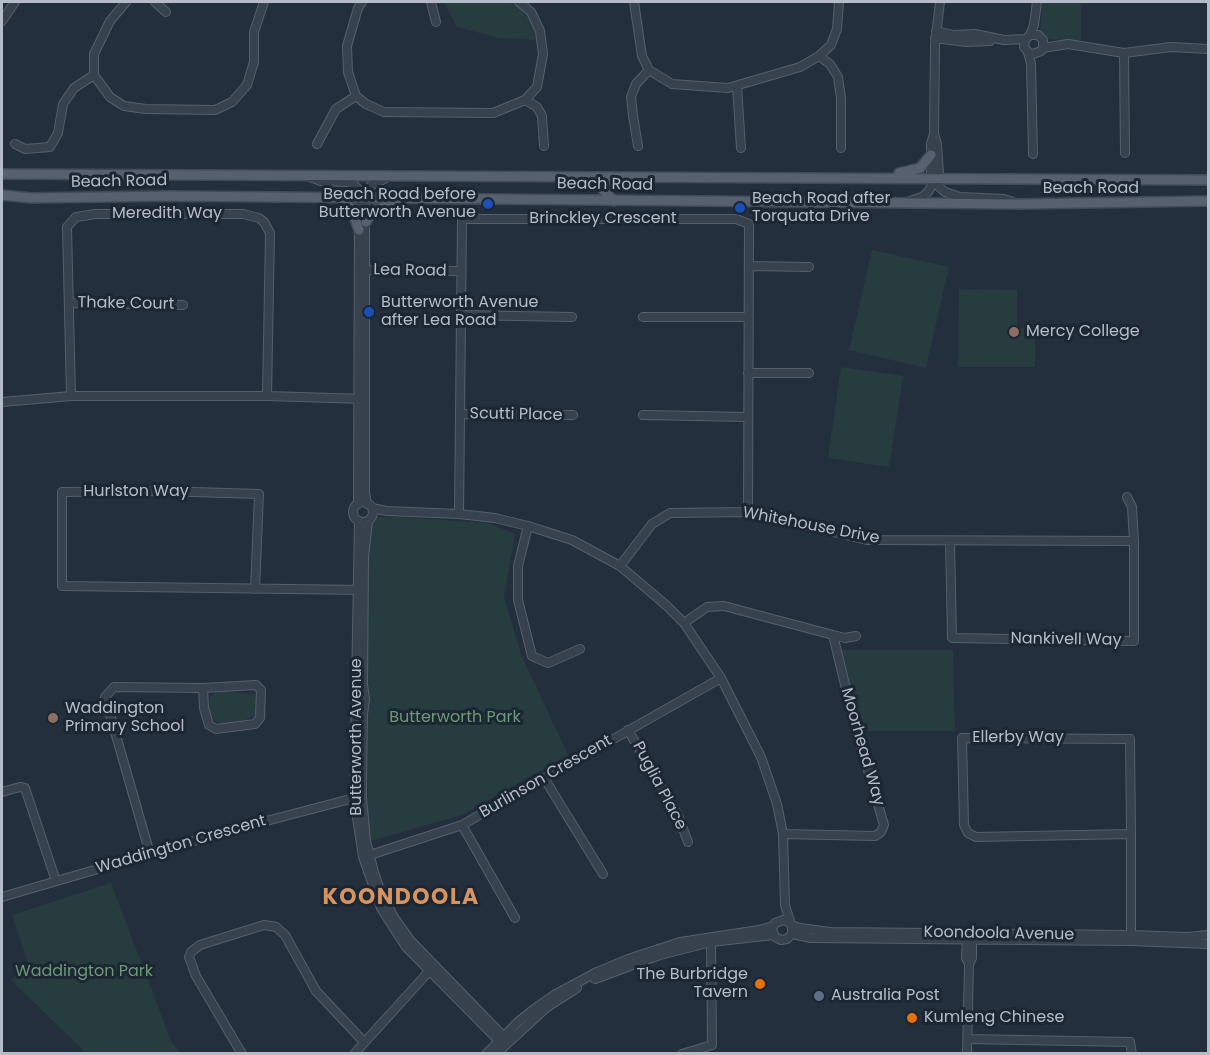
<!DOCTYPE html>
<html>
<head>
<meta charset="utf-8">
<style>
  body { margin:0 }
  #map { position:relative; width:1210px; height:1055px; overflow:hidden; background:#242f3e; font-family:Poppins,sans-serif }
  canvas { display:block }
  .frame { position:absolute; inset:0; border:3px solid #b4bcc9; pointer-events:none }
</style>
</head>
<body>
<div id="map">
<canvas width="1210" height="1055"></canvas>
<div class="frame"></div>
</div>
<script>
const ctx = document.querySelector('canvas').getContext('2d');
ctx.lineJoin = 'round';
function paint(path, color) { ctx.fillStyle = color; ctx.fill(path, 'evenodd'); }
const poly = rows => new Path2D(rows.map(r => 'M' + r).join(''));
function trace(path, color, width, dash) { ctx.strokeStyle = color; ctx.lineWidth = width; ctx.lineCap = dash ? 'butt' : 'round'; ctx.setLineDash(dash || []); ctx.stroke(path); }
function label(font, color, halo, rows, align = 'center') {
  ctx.font = font + ' Poppins,sans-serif'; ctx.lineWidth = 6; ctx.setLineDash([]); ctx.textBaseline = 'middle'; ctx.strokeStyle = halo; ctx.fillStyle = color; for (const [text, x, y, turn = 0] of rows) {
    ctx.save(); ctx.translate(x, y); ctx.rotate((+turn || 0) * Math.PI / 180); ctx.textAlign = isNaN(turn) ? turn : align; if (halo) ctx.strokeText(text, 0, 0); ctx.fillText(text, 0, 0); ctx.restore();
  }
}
paint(poly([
  [445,2,507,2,518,6,528,17,532,24,536,40,499,38,457,27,445,4],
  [1042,2,1081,2,1081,42,1050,39,1040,33],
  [872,250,949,267,926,368,849,350],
  [959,289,1017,290,1017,328,1035,329,1035,367,958,367],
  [841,367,903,376,889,467,828,458],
  [368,517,402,517,488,523,515,534,504,597,521,654,568,755,462,815,368,842],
  [841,650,953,650,955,731,862,731],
  [217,691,257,694,258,703,255,715,245,720,227,724,219,723,211,717,208,706,210,698],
  [111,883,171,1041,180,1053,86,1053,11,980,28,963,12,915]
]), '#263c3f');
const minor = poly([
  [126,2,110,21,94,54,94,75,110,97,124,106,146,109,215,110,232,102,247,85,254,62,254,32,264,2],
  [155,2,166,12],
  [362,2,358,8,347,46,348,72,356,96,366,104,384,112,493,113,525,100,537,87,543,54,540,31,531,12,519,2],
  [431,2,436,22],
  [634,2,642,56,649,70,672,84,728,88,800,67,819,56,831,45,837,29,839,2],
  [2,21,15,2],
  [936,31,953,35,975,34,1004,40,1025,39],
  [1030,35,1034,25,1037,2],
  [935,38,966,42,990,41],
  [1043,48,1043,40,1038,35,1030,35,1025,40,1024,47,1029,53,1033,54,1041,51,1043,48,1068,44,1124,53,1171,47,1208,49],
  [1028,52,1031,64,1033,154],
  [1124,53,1125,153],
  [819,56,830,64,838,77,841,98,841,148],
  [737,86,741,148],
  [525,100,537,107,542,116,544,146],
  [934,134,931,144,931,173,939,187,945,192,960,197,1004,199,1013,202],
  [15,144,25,149,50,147,58,133,63,104,74,88,94,75],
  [317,144,336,109,356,96],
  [638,146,633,116,631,97,636,84,649,70],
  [310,177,321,181,347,182,353,184,359,190,365,206,365,492,367,504],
  [910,201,922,197,928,192,939,173,937,144,934,134,935,44,940,2],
  [749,266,809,267],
  [363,270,461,271],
  [69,303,183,305],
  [460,315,572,317],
  [643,317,748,317],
  [748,373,809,373],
  [71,396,67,227,76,217,96,214,243,214,259,218,264,222,270,233,267,396],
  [2,402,71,396,267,396,365,399],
  [460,414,573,415],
  [643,415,748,417],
  '353 512a10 10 0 1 1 20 0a10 10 0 1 1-20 0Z',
  [358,504,359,206,370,186,386,178],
  [372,508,387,511,459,514,495,518,528,526,572,540,620,566,667,606,684,623,721,678,761,757,777,804,783,834,785,905,792,928,792,934,787,939,781,940,775,937,772,929,775,923,783,920,789,922],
  [459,514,462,219,736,219,749,224,748,512],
  [359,521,354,798,363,857,381,908,406,947,503,1045],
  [368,521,364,557,363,685,365,699,363,714,362,797,366,841,374,872,379,887,393,916,410,940,508,1041],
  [528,526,518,566,518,600,532,656,548,663,580,649],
  [950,541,952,638,1134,641,1134,541,1132,507,1127,497],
  [620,566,652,524,670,513,748,512,867,540,1134,541],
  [255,589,259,494,160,491,62,492,62,586,364,590],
  [684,623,707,607,724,606,833,635,854,722,884,825,881,832,875,836,783,834],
  [833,635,845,638,856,636],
  [628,730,678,815,688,842],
  [544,778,603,874],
  [2,792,20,787,25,788,56,881],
  [462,825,515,918],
  [150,854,105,697,114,687,203,688,256,685,261,690,260,718,255,724,216,729,209,725,204,708,203,688],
  [367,856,462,825,721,678],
  [2,897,228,831,358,797],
  [791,925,800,928,830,932,1131,935,1188,937,1208,935],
  [792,934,811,938,1131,941,1208,944],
  [967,936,966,958,969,964],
  [1131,941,1131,834,1130,739,962,738,964,825,968,833,976,837,1131,834],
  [595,979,660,955,711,942,774,935],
  [968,1039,1130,1042,1132,1054],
  [242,1054,196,976,189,957,191,952,200,945,264,925,276,927,285,935,316,991,364,1042],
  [354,1054,432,968],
  [486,1054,518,1022,534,1009,554,995,597,972,628,959,680,942,759,930,773,926],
  [496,1054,546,1008,577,988],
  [682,1054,712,1045,711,939],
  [967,1054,969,964,972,958,972,935]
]);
const major = poly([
  [899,173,920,168,931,155],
  [2,174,1208,180],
  [611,177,603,186,604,191,614,201],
  [2,195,31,198,171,196,1022,204,1208,201],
  [342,198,352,210,359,230],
  [366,222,372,211,397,203]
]);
trace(minor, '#565f6c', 10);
trace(major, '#414a57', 12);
trace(minor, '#38414e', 8);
trace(major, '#56606e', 9);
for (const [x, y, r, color] of [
  [488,204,6,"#1a4fb4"],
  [740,208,6,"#1a4fb4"],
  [369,312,6,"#1a4fb4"],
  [1014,332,6,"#8d6e63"],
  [53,718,6,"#8d6e63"],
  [760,984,6,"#e8710a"],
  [819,996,6,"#5c6f8a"],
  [912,1018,6,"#e8710a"]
]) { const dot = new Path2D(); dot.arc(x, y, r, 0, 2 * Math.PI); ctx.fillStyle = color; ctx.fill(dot); trace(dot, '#1d2633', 2); }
label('16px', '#b4bcc9', '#1d2633', [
  ["Beach Road",119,182,-1],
  ["Beach Road",605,185,1],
  ["Beach Road",1091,189],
  ["Meredith Way",167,214],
  ["Brinckley Crescent",603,219],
  ["Lea Road",410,271,1],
  ["Thake Court",126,304,1],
  ["Scutti Place",516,415,1],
  ["Hurlston Way",136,492],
  ["Whitehouse Drive",811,526,11],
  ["Nankivell Way",1066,640,1],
  ["Butterworth Avenue",357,737,-90],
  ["Ellerby Way",1018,738],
  ["Moorhead Way",862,747,74],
  ["Burlinson Crescent",546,777,-30],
  ["Puglia Place",659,786,62],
  ["Waddington Crescent",181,845,-16],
  ["Koondoola Avenue",999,934,1]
]);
label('16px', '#b4bcc9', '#1d2633', [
  ["Beach Road before",476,195,"right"],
  ["Butterworth Avenue",476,213,"right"],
  ["Beach Road after",752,199],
  ["Torquata Drive",752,217],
  ["Butterworth Avenue",381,303],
  ["after Lea Road",381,321],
  ["Mercy College",1026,332],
  ["Waddington",65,709],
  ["Primary School",65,727],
  ["The Burbridge",748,975,"right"],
  ["Tavern",748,993,"right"],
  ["Australia Post",831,996],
  ["Kumleng Chinese",924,1018]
], 'left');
label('16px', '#6b9a76', '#1d2633', [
  ["Butterworth Park",455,718],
  ["Waddington Park",84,972]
]);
ctx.letterSpacing = '1.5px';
label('bold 22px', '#d59563', '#1d2633', [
  ["KOONDOOLA",401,898]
]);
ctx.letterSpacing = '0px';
</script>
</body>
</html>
